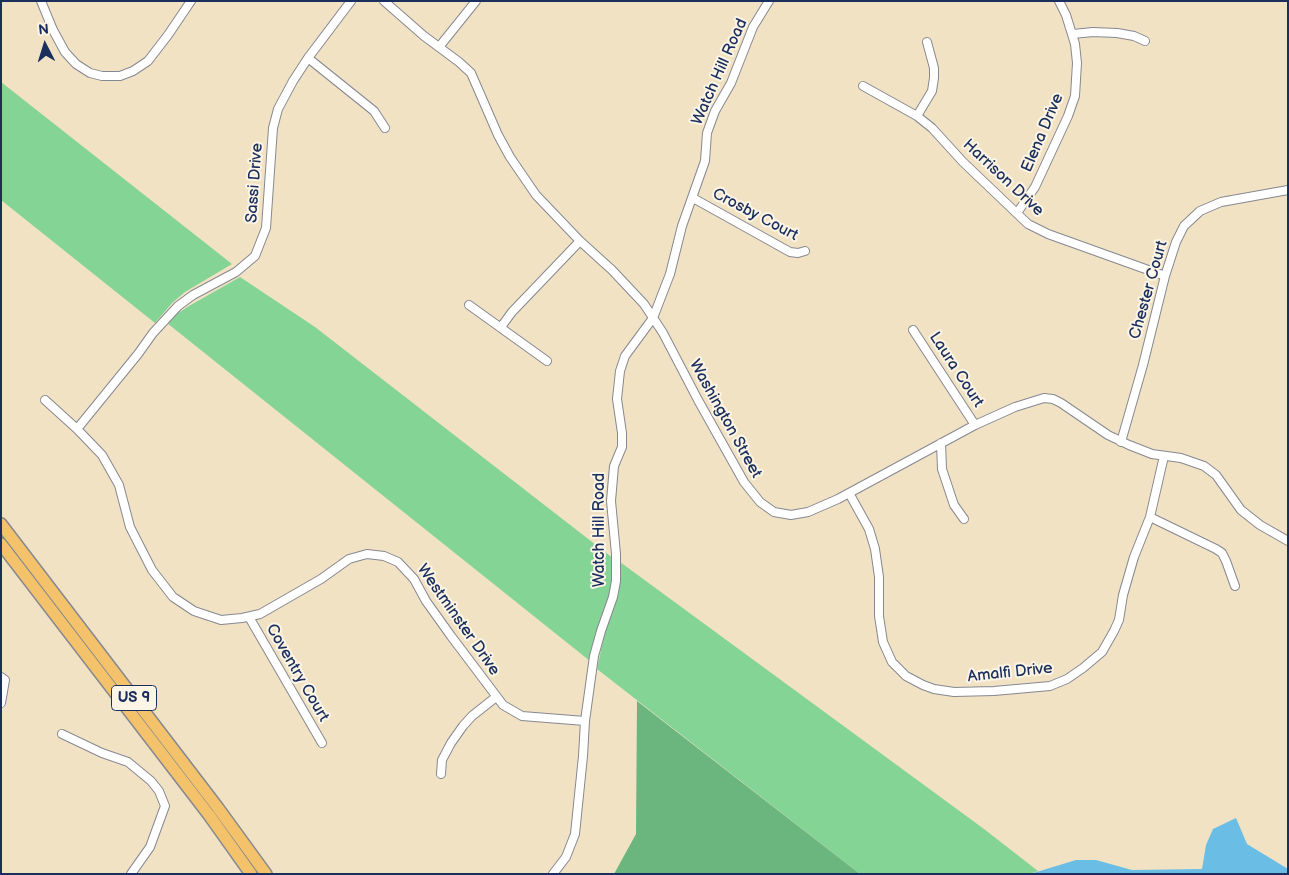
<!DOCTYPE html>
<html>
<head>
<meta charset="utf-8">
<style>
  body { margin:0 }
  #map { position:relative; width:1289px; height:875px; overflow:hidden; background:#f1e2c4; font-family:"Balsamiq Sans",sans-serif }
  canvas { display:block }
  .frame { position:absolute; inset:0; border:2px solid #1b2f5e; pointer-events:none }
  .north { position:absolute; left:20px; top:20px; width:50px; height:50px; -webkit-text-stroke:4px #fcf5e5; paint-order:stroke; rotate:355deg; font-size:14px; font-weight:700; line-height:20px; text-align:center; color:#1b2f5e }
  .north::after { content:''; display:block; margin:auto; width:18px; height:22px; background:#1b2f5e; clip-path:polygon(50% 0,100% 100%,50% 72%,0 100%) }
</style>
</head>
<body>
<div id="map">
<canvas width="1289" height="875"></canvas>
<div class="frame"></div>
<div class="north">N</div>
</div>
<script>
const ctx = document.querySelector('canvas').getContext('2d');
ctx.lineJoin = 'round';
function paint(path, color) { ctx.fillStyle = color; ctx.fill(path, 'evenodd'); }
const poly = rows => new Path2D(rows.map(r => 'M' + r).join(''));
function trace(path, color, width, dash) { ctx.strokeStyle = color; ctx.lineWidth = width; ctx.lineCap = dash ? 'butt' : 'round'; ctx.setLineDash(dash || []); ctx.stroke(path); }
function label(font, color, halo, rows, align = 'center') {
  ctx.font = font + ' "Balsamiq Sans",sans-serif'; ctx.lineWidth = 4; ctx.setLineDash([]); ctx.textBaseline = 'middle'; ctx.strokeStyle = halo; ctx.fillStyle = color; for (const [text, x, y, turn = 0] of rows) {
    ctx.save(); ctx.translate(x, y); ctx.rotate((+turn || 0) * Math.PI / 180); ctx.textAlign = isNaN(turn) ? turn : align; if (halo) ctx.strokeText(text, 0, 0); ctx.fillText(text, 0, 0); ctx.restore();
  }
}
paint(poly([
  [1,82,232,264,185,292,172,303,155,323,1,200],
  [240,277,315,327,614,559,613,580,610,597,595,635,590,661,167,323,172,317,189,306],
  [620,562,984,829,1038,871,1030,874,860,874,597,669,605,631,618,596]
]), '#84d495');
paint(poly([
  [637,701,860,874,614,874,636,834]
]), '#6bb67e');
paint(poly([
  [1236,818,1247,844,1288,869,1288,874,1030,874,1076,860,1096,860,1132,870,1202,869,1206,845,1213,829]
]), '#6abee6');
const minor = poly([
  [41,1,53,30,65,52,76,64,90,73,102,76,120,76,133,71,148,61,168,35,191,1],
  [384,1,424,36,459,62,471,73,498,135,510,157,536,195,580,241,612,270,644,304,663,333,698,400,744,482,760,502,774,512,791,515,808,512,838,499,975,425,1015,407,1044,398,1053,399,1061,403,1108,435,1129,445,1152,454,1181,458,1204,466,1216,475,1241,510,1260,525,1288,541],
  [1073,34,1093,32,1117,33,1134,36,1145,41],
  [439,47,476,1],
  [308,58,374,111,385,128],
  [863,86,917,116,932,128,963,162,1028,224,1048,234,1165,276],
  [917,116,932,91,934,78,934,68,927,42],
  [693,198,790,252,798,253,805,251],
  [1017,213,1035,187,1068,116,1075,96,1077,63,1075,44,1066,15,1059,1],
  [469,305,547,361],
  [501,327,512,312,580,241],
  [913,330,975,425],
  [45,400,77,429,102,455,119,485,130,527,152,570,173,597,194,611,221,620,242,618,260,614,321,579,349,559,367,554,384,556,398,562,414,579,426,601,451,636,503,705,522,716,585,721],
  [77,429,138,354,153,333,178,306,193,295,236,272,255,256,266,228,273,128,278,109,293,81,308,58,351,1],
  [1121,442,1143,365,1165,276,1176,242,1184,226,1200,211,1221,202,1288,190],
  [941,443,942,469,954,505,964,519],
  [849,493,869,529,875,549,879,577,879,616,883,642,892,662,906,676,923,685,934,689,954,692,994,691,1050,686,1067,679,1083,668,1102,652,1114,631,1119,620,1123,595,1134,557,1150,517,1164,456],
  [1150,517,1216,549,1222,553,1226,561,1235,586],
  [249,617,322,743],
  [1,677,5,680,1,703],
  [62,734,102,753,128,762,151,781,159,791,165,806,150,847,131,874],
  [441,774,442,760,451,743,463,726,472,716,496,697],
  [553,874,566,857,575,834,583,756,585,721,594,656,601,631,613,597,616,581,616,554,611,501,614,466,622,447,622,433,617,399,620,371,625,356,653,318,670,274,682,226,705,161,707,133,715,111,731,83,753,27,769,1]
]);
const highway = poly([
  [1,524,218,808,266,874],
  [1,544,209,815,251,874]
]);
trace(minor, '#868891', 10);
trace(highway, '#868891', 14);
trace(minor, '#fff', 8);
trace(highway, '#f3c26a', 11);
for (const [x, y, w] of [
  [134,698,45]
]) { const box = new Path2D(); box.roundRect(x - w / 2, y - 12.5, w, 25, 4); ctx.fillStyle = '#fcf5e5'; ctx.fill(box); trace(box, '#1b2f5e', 1); }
label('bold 15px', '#1b2f5e', null, [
  ["US 9",134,698]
]);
label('16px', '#1b2f5e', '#fcf5e5', [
  ["Watch Hill Road",720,72,-66],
  ["Elena Drive",1043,133,-67],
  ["Harrison Drive",1003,178,43],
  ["Sassi Drive",255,183,-86],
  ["Crosby Court",755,215,28],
  ["Chester Court",1149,290,-74],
  ["Laura Court",956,370,57],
  ["Washington Street",725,419,61],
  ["Watch Hill Road",600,530,-90],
  ["Westminster Drive",458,620,55],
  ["Coventry Court",297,673,60],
  ["Amalfi Drive",1010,673,-6]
]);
</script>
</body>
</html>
